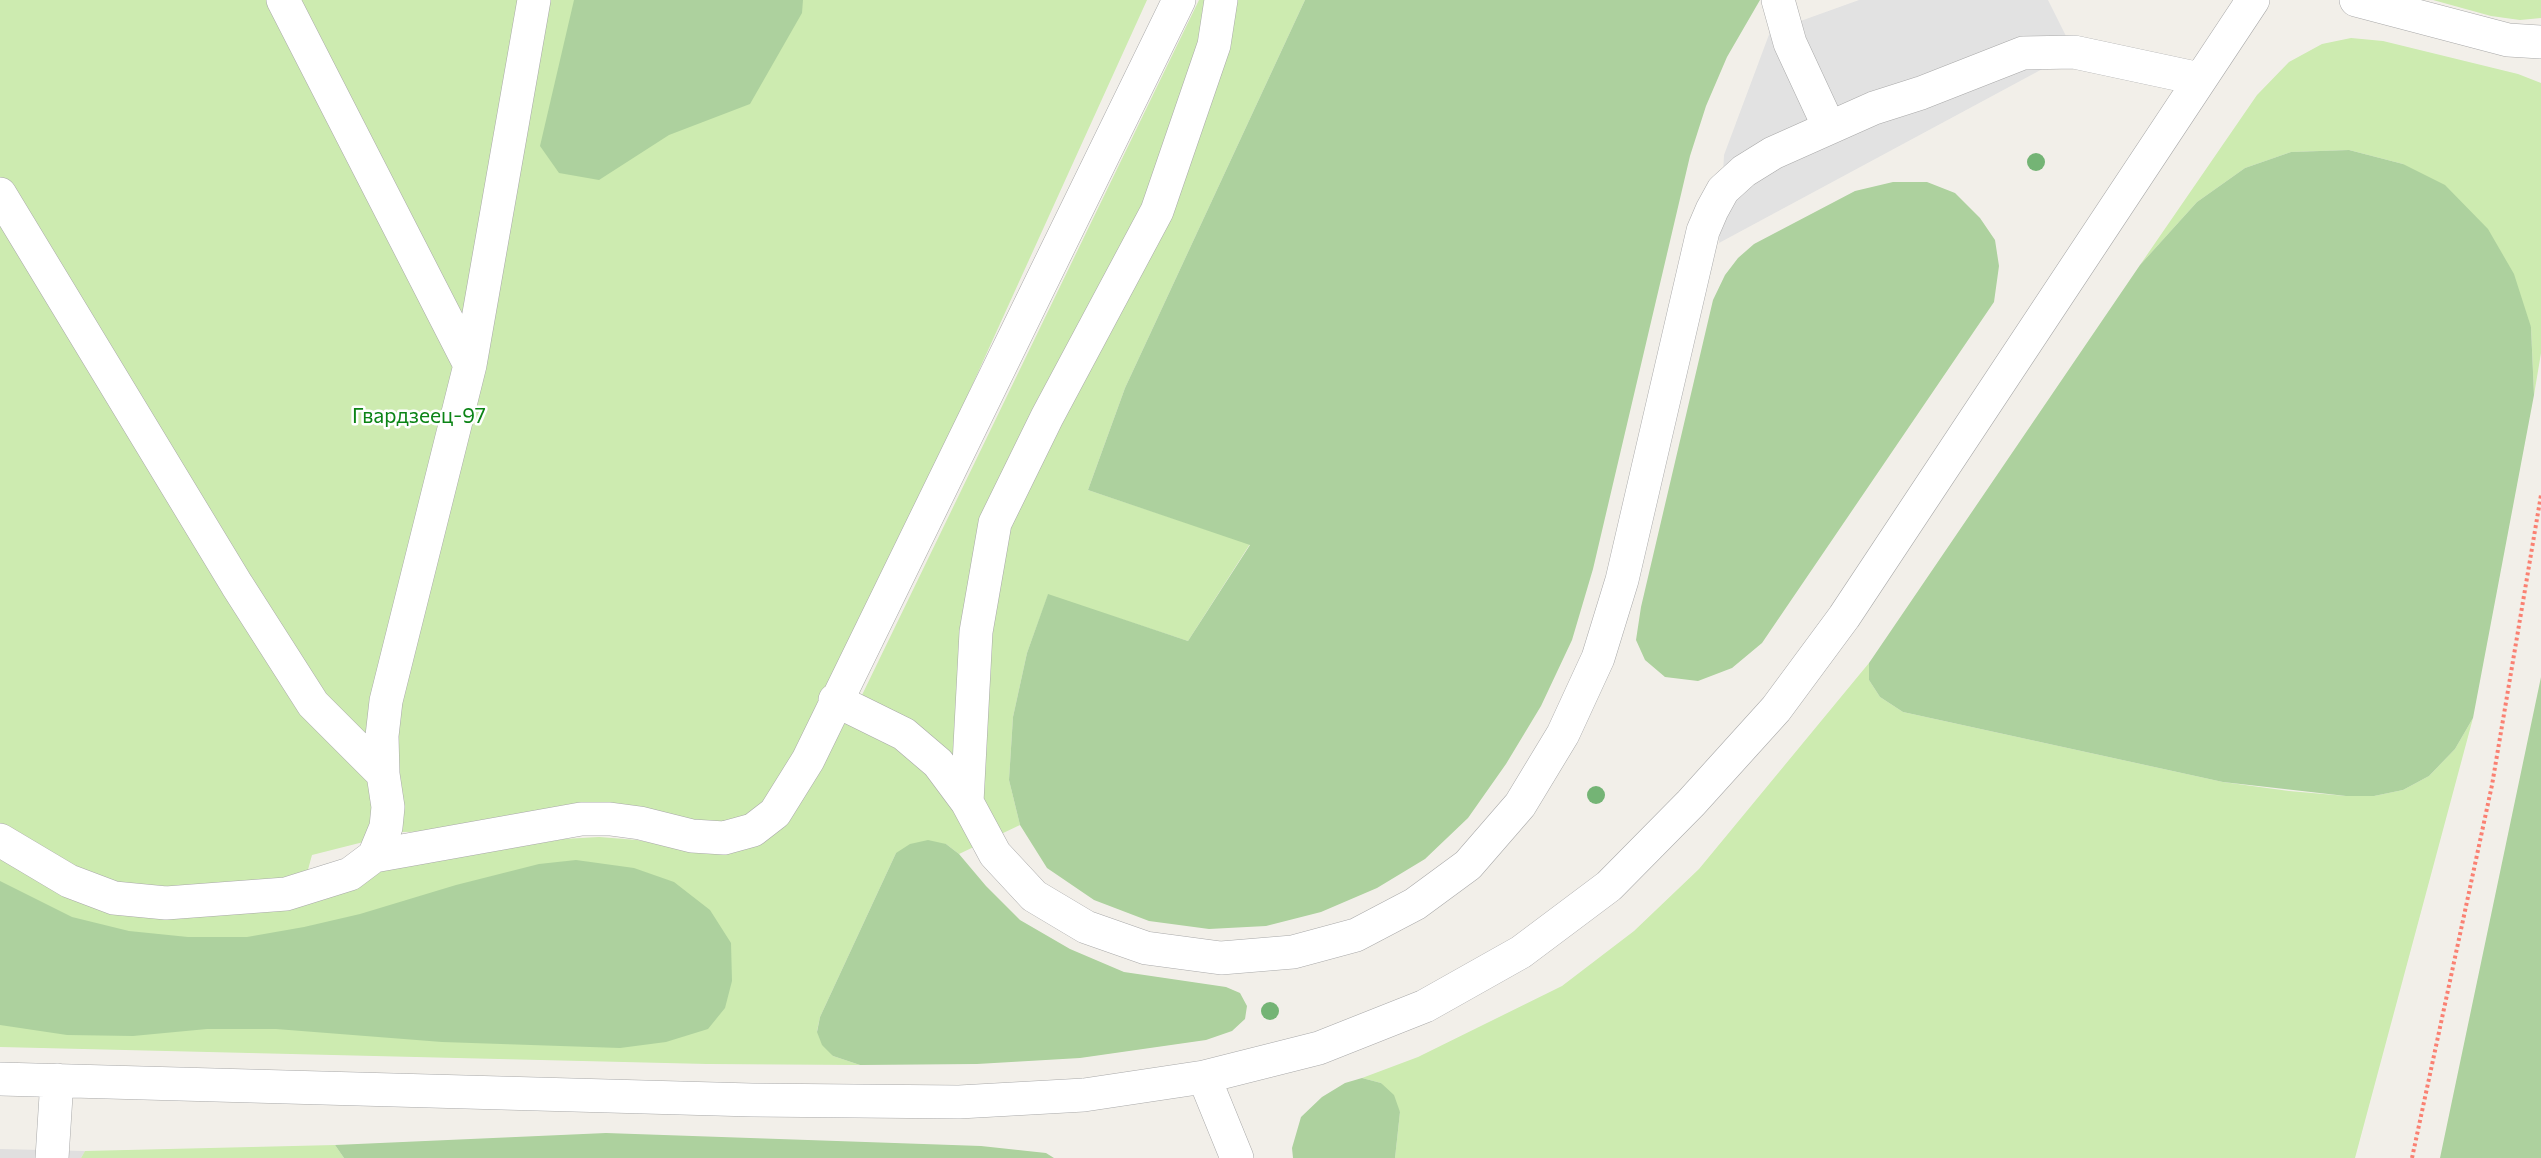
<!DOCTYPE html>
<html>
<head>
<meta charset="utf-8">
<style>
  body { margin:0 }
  canvas { display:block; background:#f2efe9 }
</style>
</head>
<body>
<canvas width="2541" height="1158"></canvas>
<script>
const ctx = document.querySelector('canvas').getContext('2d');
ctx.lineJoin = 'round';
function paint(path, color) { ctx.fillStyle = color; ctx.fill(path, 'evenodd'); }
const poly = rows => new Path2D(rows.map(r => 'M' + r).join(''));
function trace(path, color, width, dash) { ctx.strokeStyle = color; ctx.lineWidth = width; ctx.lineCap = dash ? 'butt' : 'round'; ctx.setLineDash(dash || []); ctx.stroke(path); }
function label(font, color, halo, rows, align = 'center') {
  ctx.font = font + ' Commissioner,sans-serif'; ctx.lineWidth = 5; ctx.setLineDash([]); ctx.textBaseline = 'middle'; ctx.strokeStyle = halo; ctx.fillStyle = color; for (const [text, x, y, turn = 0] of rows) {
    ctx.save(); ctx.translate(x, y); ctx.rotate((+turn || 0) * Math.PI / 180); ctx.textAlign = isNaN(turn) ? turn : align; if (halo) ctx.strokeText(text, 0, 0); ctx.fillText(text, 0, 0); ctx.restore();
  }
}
paint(poly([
  [0,1149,85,1151,81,1158,0,1158]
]), '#e0dfdf');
paint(poly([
  [0,0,1147,0,940,456,794,765,756,815,730,825,403,832,312,855,306,877,181,890,93,879,0,827],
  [1199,0,1305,0,1125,388,1088,490,1250,544,1188,641,1048,595,1027,653,1013,717,1009,780,1020,825,959,854,946,844,896,853,820,1017,817,1031,833,1056,860,1065,707,1064,0,1047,0,855,89,902,382,870,564,839,599,837,637,840,674,847,786,819,862,695],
  [2433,0,2541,0,2541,18,2520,20,2491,16],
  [2351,38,2383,41,2518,74,2541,83,2541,353,2534,395,2531,327,2403,164,2349,150,2291,152,2245,168,2197,202,2140,265,2257,95,2289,62,2322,44],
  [1869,663,1869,680,1880,697,1903,712,2223,782,2289,791,2346,796,2374,796,2403,790,2429,776,2455,749,2473,718,2355,1158,1395,1158,1400,1112,1381,1083,1362,1078,1418,1057,1562,986,1634,931,1699,869],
  [335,1145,344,1158,81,1158,85,1151]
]), '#cdebb0');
paint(poly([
  [574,0,803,0,802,13,750,104,669,135,599,180,559,173,540,146],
  [1305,0,1760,0,1727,57,1706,106,1690,156,1593,569,1572,640,1541,706,1506,764,1468,818,1425,859,1377,888,1321,912,1266,926,1209,929,1149,921,1094,900,1047,868,1020,825,1009,780,1013,717,1027,653,1048,594,1188,641,1250,545,1088,490,1125,388],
  [2349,150,2403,164,2445,185,2488,229,2514,274,2531,327,2534,395,2473,718,2455,749,2429,776,2403,790,2374,796,2346,796,2223,782,1903,712,1880,697,1869,680,1869,663,2140,265,2197,202,2245,168,2291,152],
  [1893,182,1927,182,1955,193,1980,218,1995,240,1999,266,1994,302,1762,643,1732,668,1698,681,1665,677,1645,660,1636,640,1641,607,1713,300,1725,275,1738,258,1754,244,1855,191],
  [2541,677,2541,1158,2440,1158],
  [928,840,946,844,959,854,986,886,1020,920,1070,949,1124,972,1226,987,1240,993,1247,1006,1245,1019,1232,1031,1206,1040,1080,1058,977,1064,860,1065,833,1056,822,1045,817,1032,820,1017,896,853,910,844],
  [576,860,634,868,674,882,710,910,731,943,732,981,725,1008,708,1029,666,1042,620,1048,442,1042,276,1029,207,1029,133,1036,67,1035,0,1025,0,881,72,917,129,931,188,937,247,937,304,927,360,914,456,885,539,864],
  [1362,1078,1381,1083,1394,1095,1400,1112,1395,1158,1293,1158,1292,1148,1301,1117,1322,1097,1345,1083],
  [606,1133,981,1146,1046,1153,1054,1158,344,1158,335,1145]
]), '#add19e');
paint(poly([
  [1859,0,2048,0,2074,52,1719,243,1724,155,1770,32]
]), '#e2e2e2');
const minor = poly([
  [283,0,470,365],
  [1778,0,1790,43,1829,127],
  [2356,0,2508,40,2541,42],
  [0,194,237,585,313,704,383,774],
  [835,700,904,734,938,763,967,802,995,854,1034,896,1086,927,1146,948,1221,958,1293,952,1356,935,1415,904,1468,865,1520,805,1563,734,1598,658,1622,580,1703,231,1712,210,1723,190,1744,171,1773,153,1874,108,1921,93,2023,53,2074,52,2200,79],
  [967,802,976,632,995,523,1047,417,1157,211,1214,45,1221,0],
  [0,840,69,881,114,898,166,903,286,894,350,874,374,856,386,827,388,807,383,774,382,736,386,701,470,365,534,0],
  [374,856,581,819,610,819,640,823,692,836,724,838,753,830,775,813,808,760,1179,0],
  [1204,1077,1237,1158],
  [0,1079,752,1100,959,1102,1084,1095,1204,1077,1319,1048,1425,1006,1521,952,1609,886,1691,803,1776,709,1844,617,2253,0],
  [52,1158,57,1080]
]);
trace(minor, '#a9a9a9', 34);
trace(poly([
  [2412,1158,2492,785,2541,495]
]), '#fa8072', 4, [3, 3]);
trace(minor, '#fff', 33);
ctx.fillStyle = '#74b475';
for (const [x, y] of [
  [2036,162],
  [1596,795],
  [1270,1011]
]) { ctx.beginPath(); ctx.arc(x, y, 9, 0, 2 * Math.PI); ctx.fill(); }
label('21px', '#0c8416', '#fff', [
  ["Гвардзеец-97",419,416]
]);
</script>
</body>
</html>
